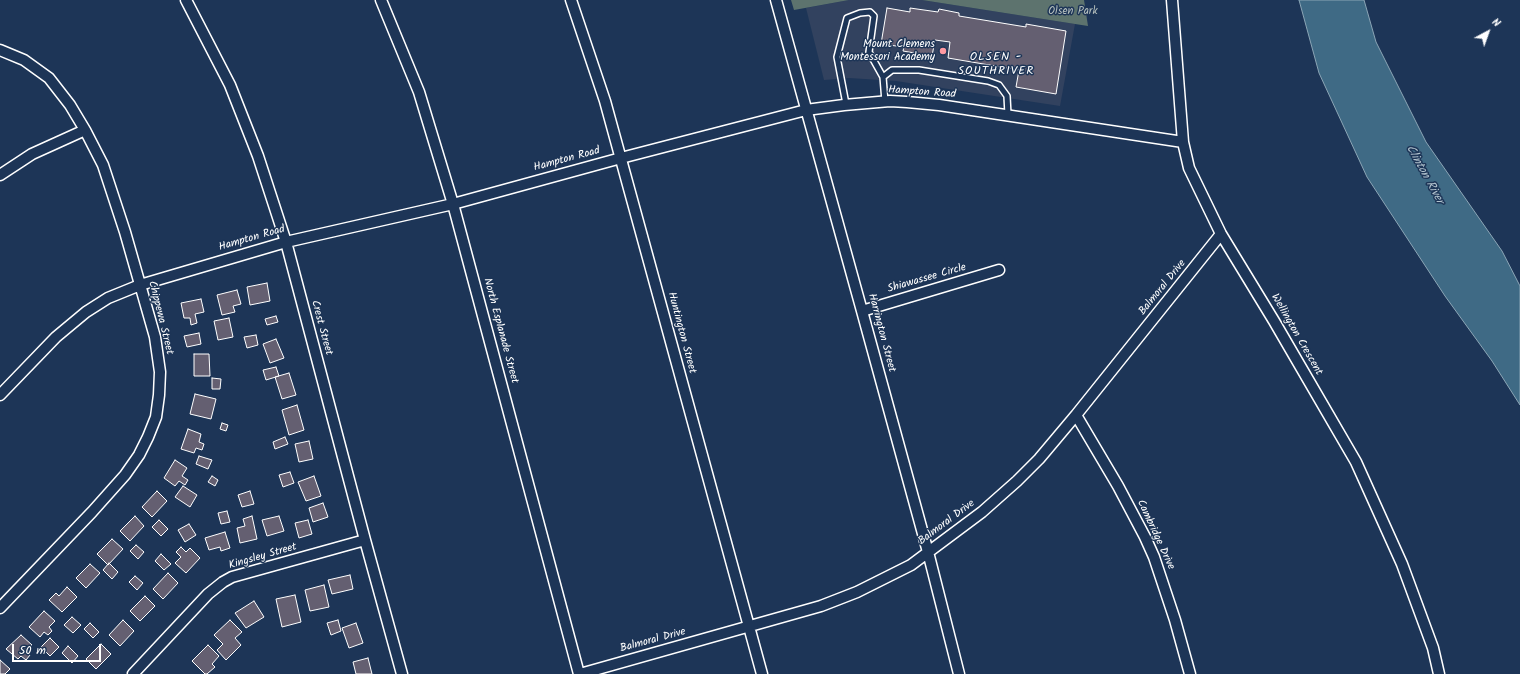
<!DOCTYPE html>
<html>
<head>
<meta charset="utf-8">
<style>
  body { margin:0 }
  #map { position:relative; width:1520px; height:674px; overflow:hidden; background:#1d3557; font-family:Kalam,sans-serif }
  canvas { display:block }
  .north { position:absolute; left:1468px; top:12px; width:40px; height:40px; -webkit-text-stroke:3px #1d3557; paint-order:stroke; rotate:41deg; font-size:11px; font-weight:700; line-height:16px; text-align:center; color:#fff }
  .north::after { content:''; display:block; margin:auto; width:14px; height:18px; background:#fff; clip-path:polygon(50% 0,100% 100%,50% 72%,0 100%) }
  .scale { position:absolute; left:12px; top:644px; width:89px; height:18px; box-sizing:border-box; border:2px solid #fff; border-top:0; padding-left:5px; font-size:12px; line-height:14px; white-space:nowrap; color:#fff; -webkit-text-stroke:3px #1d3557; paint-order:stroke }
</style>
</head>
<body>
<div id="map">
<canvas width="1520" height="674"></canvas>
<div class="north">N</div>
<div class="scale">50 m</div>
</div>
<script>
const ctx = document.querySelector('canvas').getContext('2d');
ctx.lineJoin = 'round';
function paint(path, color) { ctx.fillStyle = color; ctx.fill(path, 'evenodd'); }
const poly = rows => new Path2D(rows.map(r => 'M' + r).join(''));
function trace(path, color, width, dash) { ctx.strokeStyle = color; ctx.lineWidth = width; ctx.lineCap = dash ? 'butt' : 'round'; ctx.setLineDash(dash || []); ctx.stroke(path); }
function label(font, color, halo, rows, align = 'center') {
  ctx.font = font + ' Kalam,sans-serif'; ctx.lineWidth = 3; ctx.setLineDash([]); ctx.textBaseline = 'middle'; ctx.strokeStyle = halo; ctx.fillStyle = color; for (const [text, x, y, turn = 0] of rows) {
    ctx.save(); ctx.translate(x, y); ctx.rotate((+turn || 0) * Math.PI / 180); ctx.textAlign = isNaN(turn) ? turn : align; if (halo) ctx.strokeText(text, 0, 0); ctx.fillText(text, 0, 0); ctx.restore();
  }
}
paint(poly([
  [849,0,922,0,1075,24,1060,106,896,81,849,78,824,80,806,8]
]), '#32425f');
paint(poly([
  [791,0,849,0,794,10],
  [922,0,1084,0,1088,26,1075,24]
]), '#5d736e');
const water = poly([
  [1299,0,1364,0,1376,42,1426,142,1502,251,1520,286,1520,405,1492,361,1445,296,1367,177,1319,73,1299,0]
]);
paint(water, '#3f6a85');
trace(water, '#8ca6b6', 1);
const building = poly([
  [887,8,910,12,910,8,938,12,939,9,959,13,959,16,1026,27,1026,24,1066,31,1056,94,1016,87,1019,70,948,58,950,42,935,40,932,56,903,51,904,47,881,44,887,8],
  [267,283,270,301,250,305,247,287,267,283],
  [237,290,241,304,233,306,235,312,222,315,217,295,237,290],
  [201,299,204,312,195,314,197,323,191,325,190,318,184,318,181,303,201,299],
  [276,316,278,322,267,325,265,319,276,316],
  [229,318,233,337,218,340,214,321,229,318],
  [199,333,201,344,187,347,184,336,199,333],
  [256,335,258,345,247,348,244,337,256,335],
  [276,339,284,358,270,363,263,344,276,339],
  [194,354,209,354,210,376,194,376,194,354],
  [276,367,279,376,266,380,263,370,276,367],
  [289,373,296,395,282,399,275,377,289,373],
  [212,378,221,379,220,389,212,389,212,378],
  [195,394,216,399,211,419,190,414,195,394],
  [297,405,304,430,289,435,282,410,297,405],
  [222,423,228,425,226,431,220,429,222,423],
  [188,429,201,434,199,442,204,444,202,450,196,448,194,453,181,449,188,429],
  [285,437,288,444,275,449,273,442,285,437],
  [309,441,313,459,299,462,295,444,309,441],
  [199,456,212,460,208,469,196,464,199,456],
  [175,460,187,468,182,476,188,480,185,485,179,481,175,486,164,478,175,460],
  [290,472,294,483,283,487,279,475,290,472],
  [212,476,218,480,215,486,208,482,212,476],
  [314,476,321,496,306,501,298,482,314,476],
  [183,486,197,495,190,507,175,497,183,486],
  [157,491,167,501,152,517,142,507,157,491],
  [250,491,254,504,242,507,238,495,250,491],
  [323,503,328,517,313,522,309,508,323,503],
  [227,511,230,522,221,524,218,513,227,511],
  [135,516,144,526,130,541,120,531,135,516],
  [252,516,257,539,240,543,237,528,245,526,243,519,252,516],
  [279,516,284,531,267,536,262,520,279,516],
  [159,520,168,529,161,536,152,527,159,520],
  [308,520,312,534,299,538,295,523,308,520],
  [189,524,196,535,185,542,178,530,189,524],
  [225,532,230,548,221,551,220,547,209,550,205,538,225,532],
  [112,539,123,549,108,565,97,554,112,539],
  [136,545,144,552,138,559,130,551,136,545],
  [181,547,186,552,190,548,200,558,186,573,175,563,181,557,176,552,181,547],
  [161,554,171,564,164,570,155,561,161,554],
  [109,563,118,572,112,579,103,570,109,563],
  [90,564,100,573,86,588,76,578,90,564],
  [168,573,178,583,163,599,153,589,168,573],
  [350,575,353,589,332,594,328,580,350,575],
  [135,576,143,583,137,590,129,582,135,576],
  [324,585,329,607,310,611,305,590,324,585],
  [67,587,77,597,62,612,49,600,56,593,59,596,67,587],
  [295,595,301,622,282,627,276,599,295,595],
  [145,596,155,606,140,621,130,611,145,596],
  [254,601,264,617,246,628,235,613,254,601],
  [44,611,55,621,49,627,52,631,48,635,44,632,40,637,29,627,44,611],
  [72,617,81,625,73,633,64,625,72,617],
  [123,620,134,631,120,646,109,635,123,620],
  [230,620,242,632,235,638,241,645,226,660,217,650,223,644,214,635,230,620],
  [338,620,341,631,331,635,327,623,338,620],
  [90,623,99,632,93,638,84,629,90,623],
  [356,623,363,643,349,648,342,628,356,623],
  [21,635,32,645,26,651,30,655,26,660,21,656,18,659,6,649,21,635],
  [50,638,59,647,50,656,41,647,50,638],
  [101,644,111,654,96,669,86,659,101,644],
  [208,645,219,656,212,664,215,667,207,674,205,674,192,661,208,645],
  [68,646,78,656,72,663,62,653,68,646],
  [368,658,372,674,356,674,353,662,368,658],
  [0,660,10,669,5,674,0,674,0,660]
]);
paint(building, '#645f71');
trace(building, '#fff', 1);
const lane = poly([
  [885,102,883,77,892,70,919,70,988,81,999,85,1007,96,1008,115],
  [846,104,837,57,847,18,860,13,870,12,874,16,869,52,883,77]
]);
const street = poly([
  [186,0,230,85,258,156,286,242,365,540,402,674],
  [381,0,419,92,453,204,579,674],
  [571,0,605,101,762,674],
  [776,0,862,311,928,552,959,674],
  [1172,0,1183,142,1189,168,1221,234,1274,321,1356,462,1402,564,1433,648,1439,674],
  [0,50,24,60,49,78,70,105,85,130,103,165,125,232,155,337,160,372,159,395,156,417,148,437,139,455,125,475,92,512,0,608],
  [0,175,32,154,85,130],
  [862,311,999,270],
  [0,395,56,337,86,312,108,298,140,285,286,242,453,204,621,158,806,110,844,105,890,101,907,102,939,105,1183,142],
  [1076,415,1118,486,1145,537,1154,557,1175,620,1190,674],
  [133,674,208,594,223,582,232,577,365,540],
  [580,674,821,606,857,592,911,565,982,512,1017,481,1039,459,1076,415,1221,234]
]);
trace(lane, '#fff', 8);
trace(street, '#fff', 13);
trace(lane, '#1d3557', 5);
trace(street, '#1d3557', 10);
for (const [x, y, r, color] of [
  [943,51,4,"#ff9aa2"]
]) { const dot = new Path2D(); dot.arc(x, y, r, 0, 2 * Math.PI); ctx.fillStyle = color; ctx.fill(dot); trace(dot, '#1d3557', 1.5); }
label('11px', '#b6c0be', '#1d3557', [
  ["Olsen Park",1073,12]
]);
label('11px', '#fff', '#1d3557', [
  ["Mount Clemens",935,45],
  ["Montessori Academy",935,58]
], 'right');
label('11px', '#fff', '#1d3557', [
  ["Hampton Road",922,93,4],
  ["Hampton Road",567,160,-15],
  ["Hampton Road",252,239,-16],
  ["Shiawassee Circle",927,279,-16],
  ["Balmoral Drive",1163,288,-51],
  ["Chippewa Street",160,318,76],
  ["Crest Street",321,328,75],
  ["North Esplanade Street",500,331,75],
  ["Huntington Street",681,333,75],
  ["Harrington Street",881,333,75],
  ["Wellington Crescent",1296,335,60],
  ["Balmoral Drive",947,523,-37],
  ["Cambridge Drive",1155,535,65],
  ["Kingsley Street",263,557,-16],
  ["Balmoral Drive",653,641,-15]
]);
ctx.letterSpacing = '1px';
label('12px', '#fff', '#1d3557', [
  ["OLSEN -",996,58],
  ["SOUTHRIVER",996,72]
]);
ctx.letterSpacing = '0px';
label('italic 12px', '#b2c3ce', '#1d3557', [
  ["Clinton River",1424,175,61]
]);
</script>
</body>
</html>
